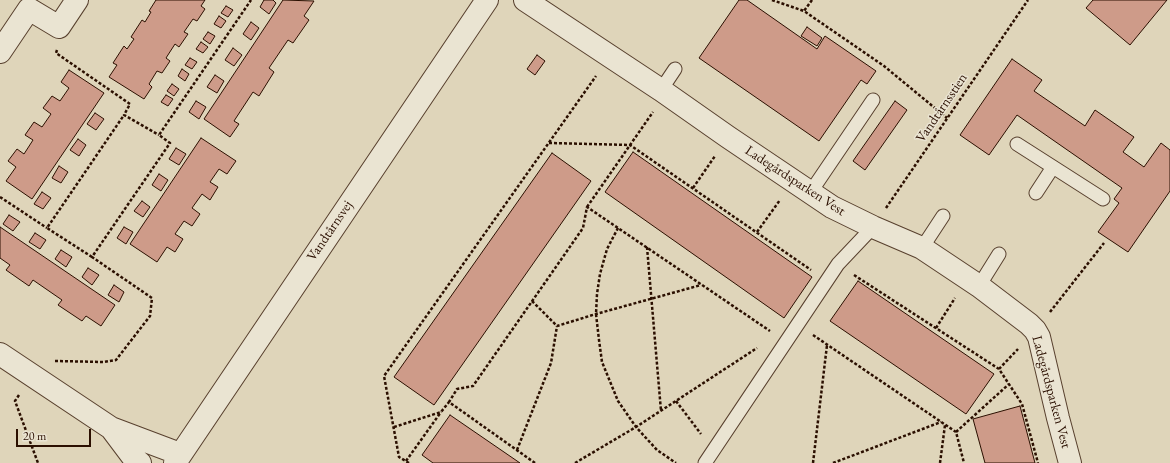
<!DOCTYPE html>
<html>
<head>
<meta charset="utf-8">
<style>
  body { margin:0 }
  #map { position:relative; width:1170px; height:463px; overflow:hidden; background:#dfd5ba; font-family:"EB Garamond",serif }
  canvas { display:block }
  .scale { position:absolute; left:16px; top:429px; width:75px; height:18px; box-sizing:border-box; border:2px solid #2b0f00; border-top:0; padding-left:5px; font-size:12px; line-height:14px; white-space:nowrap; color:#2b0f00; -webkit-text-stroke:3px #eae4d2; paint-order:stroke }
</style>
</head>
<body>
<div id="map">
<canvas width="1170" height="463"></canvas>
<div class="scale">20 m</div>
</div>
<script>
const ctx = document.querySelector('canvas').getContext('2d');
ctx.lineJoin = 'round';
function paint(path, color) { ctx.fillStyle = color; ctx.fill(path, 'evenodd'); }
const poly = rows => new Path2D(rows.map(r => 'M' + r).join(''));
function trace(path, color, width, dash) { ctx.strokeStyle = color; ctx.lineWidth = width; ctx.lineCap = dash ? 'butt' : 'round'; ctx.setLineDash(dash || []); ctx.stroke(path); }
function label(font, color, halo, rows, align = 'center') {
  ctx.font = font + ' "EB Garamond",serif'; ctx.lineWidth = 3; ctx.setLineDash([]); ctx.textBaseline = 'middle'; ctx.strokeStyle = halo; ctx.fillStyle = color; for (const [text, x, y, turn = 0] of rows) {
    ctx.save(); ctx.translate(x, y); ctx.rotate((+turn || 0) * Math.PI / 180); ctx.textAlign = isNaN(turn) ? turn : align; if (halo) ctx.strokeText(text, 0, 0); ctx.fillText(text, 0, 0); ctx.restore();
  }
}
const building = poly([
  [156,0,205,0,201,6,205,9,197,21,193,19,184,32,188,34,179,47,175,44,166,58,170,61,162,73,157,71,149,84,152,87,144,99,109,77,117,65,113,63,124,46,127,49,134,39,131,37,142,20,145,22,151,12,149,11,156,0],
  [264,0,273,0,276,3,269,14,260,7,264,0],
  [283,0,314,1,304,16,309,20,293,43,288,40,269,68,274,72,259,96,253,92,234,121,239,124,230,137,204,119,283,0],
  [739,0,747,0,817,49,825,36,876,71,867,84,861,80,819,141,699,58,739,0],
  [1093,0,1167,0,1130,45,1086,8,1093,0],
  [226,6,233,10,228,17,221,13,226,6],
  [219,16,226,21,221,28,214,24,219,16],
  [251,22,259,28,251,40,243,34,251,22],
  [807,27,822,38,817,46,801,36,807,27],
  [208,32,215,36,210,44,203,39,208,32],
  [201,42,208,47,203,53,196,49,201,42],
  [233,48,242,55,234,66,225,60,233,48],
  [537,55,545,61,535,75,527,69,537,55],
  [190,58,197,62,192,69,185,65,190,58],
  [1012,59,1042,80,1034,91,1085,126,1095,110,1134,137,1123,152,1144,167,1161,143,1170,150,1170,191,1128,252,1098,232,1119,203,1114,199,1122,188,1017,115,989,155,960,135,1012,59],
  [182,69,189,74,185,81,178,76,182,69],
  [69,70,104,93,32,199,6,181,16,167,8,161,17,149,24,154,33,140,25,135,34,122,42,127,51,114,43,108,52,96,60,101,69,88,61,82,69,70],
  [215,75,224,81,217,93,207,87,215,75],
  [172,84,179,89,174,96,167,91,172,84],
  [166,95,173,99,168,106,161,102,166,95],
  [196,101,206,107,199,119,189,112,196,101],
  [895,101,907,110,865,170,853,161,895,101],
  [95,113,104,119,96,130,87,124,95,113],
  [201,138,236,161,227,174,219,169,210,182,218,187,210,200,202,194,192,208,200,214,192,226,184,221,175,234,183,239,175,252,167,247,157,262,130,244,201,138],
  [78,139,86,145,79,156,70,150,78,139],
  [176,148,186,154,179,165,169,159,176,148],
  [633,152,812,277,784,318,605,192,633,152],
  [552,153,591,181,434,405,394,377,552,153],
  [59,166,68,172,61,183,52,178,59,166],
  [159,174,168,180,161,191,152,185,159,174],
  [42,192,51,198,43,209,34,204,42,192],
  [142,201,150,207,143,217,134,211,142,201],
  [9,215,20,222,13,231,3,224,9,215],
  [0,227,115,305,101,326,86,316,82,321,58,305,62,300,33,280,29,286,6,270,10,265,0,258,0,227],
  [124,227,133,232,126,244,117,238,124,227],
  [35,233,46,240,40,249,29,242,35,233],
  [61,250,72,257,66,267,55,259,61,250],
  [88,268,99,275,92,285,82,277,88,268],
  [858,281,994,374,966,414,830,321,858,281],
  [114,285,124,292,119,302,108,295,114,285],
  [1020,406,1035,463,985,463,973,419,1020,406],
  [450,415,520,463,433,463,422,455,450,415]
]);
paint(building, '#ce9b89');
trace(building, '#2b0f00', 1);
const lane = poly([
  [661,90,675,69],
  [1017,144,1053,167,1036,193],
  [1053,167,1103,199],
  [810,193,873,100],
  [922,248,943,216],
  [979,286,999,254],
  [705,463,838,264,873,227]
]);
const street = poly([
  [525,0,661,90,728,137,832,207,873,227,922,248,979,286,1029,324,1035,330,1039,337,1058,418,1070,463],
  [0,52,29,9,59,27,77,0],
  [0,354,111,428,180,454],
  [111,428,132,456,140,463],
  [175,463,487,0]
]);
trace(lane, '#58402e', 15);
trace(street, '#58402e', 24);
trace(poly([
  [772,0,804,11],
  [812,0,804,11,884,66,947,118],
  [57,50,56,53,130,104,124,115,159,135],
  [549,143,630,145,811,270],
  [693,188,715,156],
  [0,197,47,228],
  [587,207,653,112],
  [886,208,1028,0],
  [618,228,607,249,600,274,597,294,596,314,599,340,602,362,618,401,636,427,657,450,676,463],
  [757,232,780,200],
  [647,247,661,411],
  [92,257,47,228,124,115],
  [854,275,999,369,1022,404,1038,463],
  [532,301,557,326,596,314,701,285],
  [1050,312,1104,243],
  [936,328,955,298],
  [813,335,956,432,964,463],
  [55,361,104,362,116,360,150,316,152,298,92,257,170,143,159,135,251,0],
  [999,369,1018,349],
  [19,395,15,401,38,463],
  [676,401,701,434],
  [394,427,441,412,449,402],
  [956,432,1009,384],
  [517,450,551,363,557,326],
  [406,461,441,412],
  [409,463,399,457,384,376,596,76],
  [535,463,449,402,457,389,473,386,583,228,587,207,770,331],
  [575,463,636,427,757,348],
  [813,463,827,345],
  [833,463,941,422],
  [940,463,945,425]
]), '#2b0f00', 2.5, [3, 2]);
trace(lane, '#eae4d2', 13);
trace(street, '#eae4d2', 22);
label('14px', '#2b0f00', '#eae4d2', [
  ["Vandtårnsstien",942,108,-56],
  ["Ladegårdsparken Vest",795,181,33],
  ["Vandtårnsvej",330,231,-56],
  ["Ladegårdsparken Vest",1051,392,75]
]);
</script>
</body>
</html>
